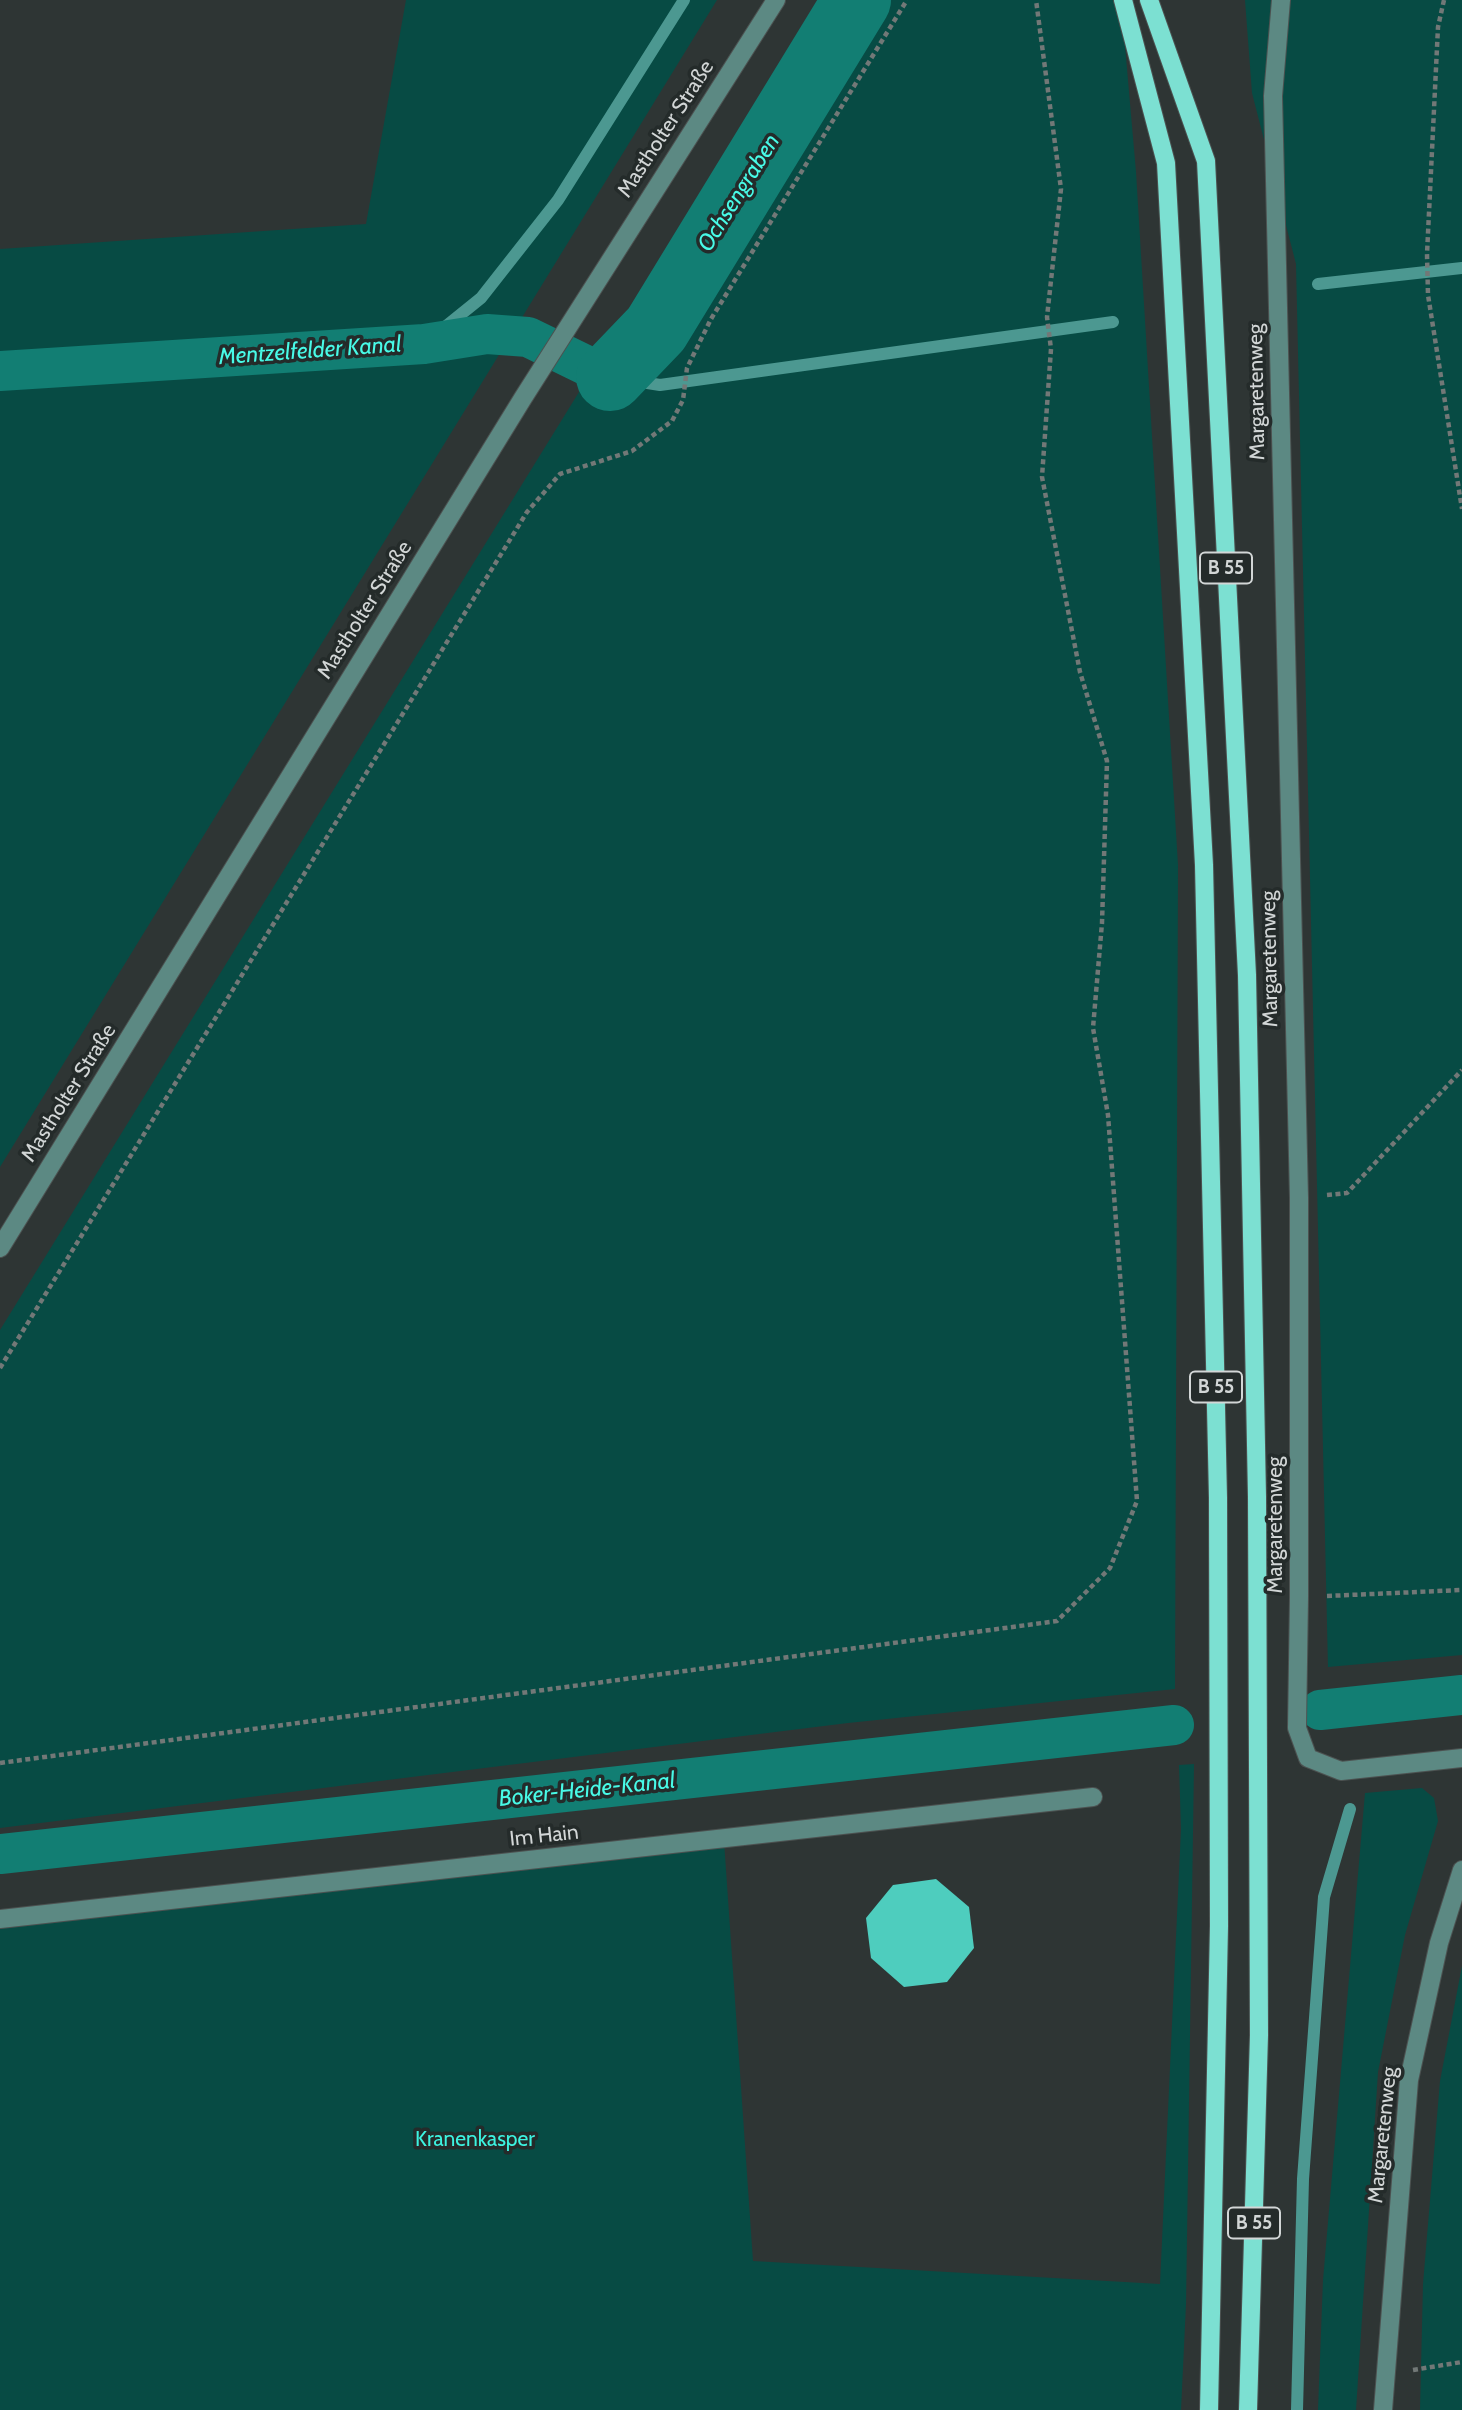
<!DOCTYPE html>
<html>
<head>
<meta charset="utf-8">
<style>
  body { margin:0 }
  canvas { display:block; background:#2e3534 }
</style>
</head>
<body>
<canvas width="1462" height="2410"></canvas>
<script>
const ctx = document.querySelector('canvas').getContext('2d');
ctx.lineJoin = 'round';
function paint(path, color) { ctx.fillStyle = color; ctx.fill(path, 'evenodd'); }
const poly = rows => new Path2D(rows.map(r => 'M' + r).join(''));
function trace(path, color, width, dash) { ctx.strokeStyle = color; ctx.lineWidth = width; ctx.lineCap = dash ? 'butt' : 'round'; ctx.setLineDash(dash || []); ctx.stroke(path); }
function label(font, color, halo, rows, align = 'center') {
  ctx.font = font + ' Cabin,sans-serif'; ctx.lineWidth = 7; ctx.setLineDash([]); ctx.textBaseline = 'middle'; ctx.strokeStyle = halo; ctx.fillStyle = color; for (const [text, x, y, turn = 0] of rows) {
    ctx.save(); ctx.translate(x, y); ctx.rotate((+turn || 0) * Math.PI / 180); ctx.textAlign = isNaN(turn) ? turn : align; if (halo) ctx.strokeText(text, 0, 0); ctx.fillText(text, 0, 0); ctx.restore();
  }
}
paint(poly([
  [406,0,717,0,0,1167,0,249,366,224],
  [821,0,1121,0,1136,172,1178,865,1175,1689,848,1723,0,1828,0,1330],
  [1245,0,1462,0,1462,1655,1328,1667,1296,264,1252,93],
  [1194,1764,1186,2304,1181,2410,0,2410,0,1924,724,1841,753,2261,1160,2284,1181,1829,1179,1765],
  [1422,1788,1434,1798,1438,1821,1405,1935,1378,2072,1356,2410,1318,2410,1323,2280,1365,1793],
  [1462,1966,1462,2410,1420,2410,1423,2284,1440,2081]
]), '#074b44');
trace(poly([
  [1318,284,1462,268],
  [424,344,481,298,558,200,684,0],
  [610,377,660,385,1113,322],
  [1297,2410,1303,2179,1324,1897,1350,1809]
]), '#4c9891', 12);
trace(poly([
  [0,371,424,344,487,334,528,337,610,377],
  [1320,1710,1462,1695],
  [0,1854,1174,1725]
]), '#127e73', 40);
trace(poly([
  [610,377,656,329,857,0]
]), '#127e73', 68);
paint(poly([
  [936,1879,969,1907,974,1948,947,1982,904,1987,871,1958,866,1918,893,1885]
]), '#4ecdbe');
const minor = poly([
  [1281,0,1273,96,1299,1198,1299,1597,1297,1728,1308,1758,1341,1771,1462,1758],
  [0,1248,523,398,776,0],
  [0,1919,1093,1797],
  [1383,2410,1409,2080,1439,1943,1462,1870]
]);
const major = poly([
  [1123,0,1166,163,1204,865,1218,1498,1219,1926,1209,2410],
  [1149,0,1206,161,1247,975,1257,1497,1259,2035,1248,2410]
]);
trace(minor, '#4c5251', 20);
trace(major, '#4c5251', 20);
trace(poly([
  [1444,0,1438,27,1427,254,1428,295,1462,509],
  [1327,1195,1347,1193,1462,1070],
  [0,1368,527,512,560,474,632,451,672,421,683,400,687,368,711,319,907,0],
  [1327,1596,1462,1590],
  [0,1763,1057,1621,1110,1568,1137,1501,1108,1115,1093,1028,1102,923,1107,761,1080,672,1042,477,1051,349,1047,317,1061,189,1036,0],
  [1413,2370,1462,2362]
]), '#727877', 4.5, [5, 3.5]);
trace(minor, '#5c8983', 18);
trace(major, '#7ce0d2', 18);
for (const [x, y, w] of [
  [1226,568,52],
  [1216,1387,52],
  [1254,2223,52]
]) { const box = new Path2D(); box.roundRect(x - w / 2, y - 15.5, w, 31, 5); ctx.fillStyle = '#242b2a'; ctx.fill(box); trace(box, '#d2d6d6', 2); }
label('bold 19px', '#d2d6d6', null, [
  ["B 55",1226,568],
  ["B 55",1216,1387],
  ["B 55",1254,2223]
]);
label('21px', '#d2d6d6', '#242b2a', [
  ["Mastholter Straße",666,129,-57],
  ["Margaretenweg",1257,392,-91],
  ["Mastholter Straße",365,610,-58],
  ["Margaretenweg",1270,959,-91],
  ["Mastholter Straße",69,1093,-58],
  ["Margaretenweg",1276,1525,-90],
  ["Im Hain",544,1836,-6],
  ["Margaretenweg",1383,2135,-84]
]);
label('21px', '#3cf3e0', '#242b2a', [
  ["Kranenkasper",475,2140]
]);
label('italic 23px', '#48fae7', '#242b2a', [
  ["Ochsengraben",739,193,-58],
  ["Mentzelfelder Kanal",310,351,-4],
  ["Boker-Heide-Kanal",587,1790,-6]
]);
</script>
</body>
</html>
